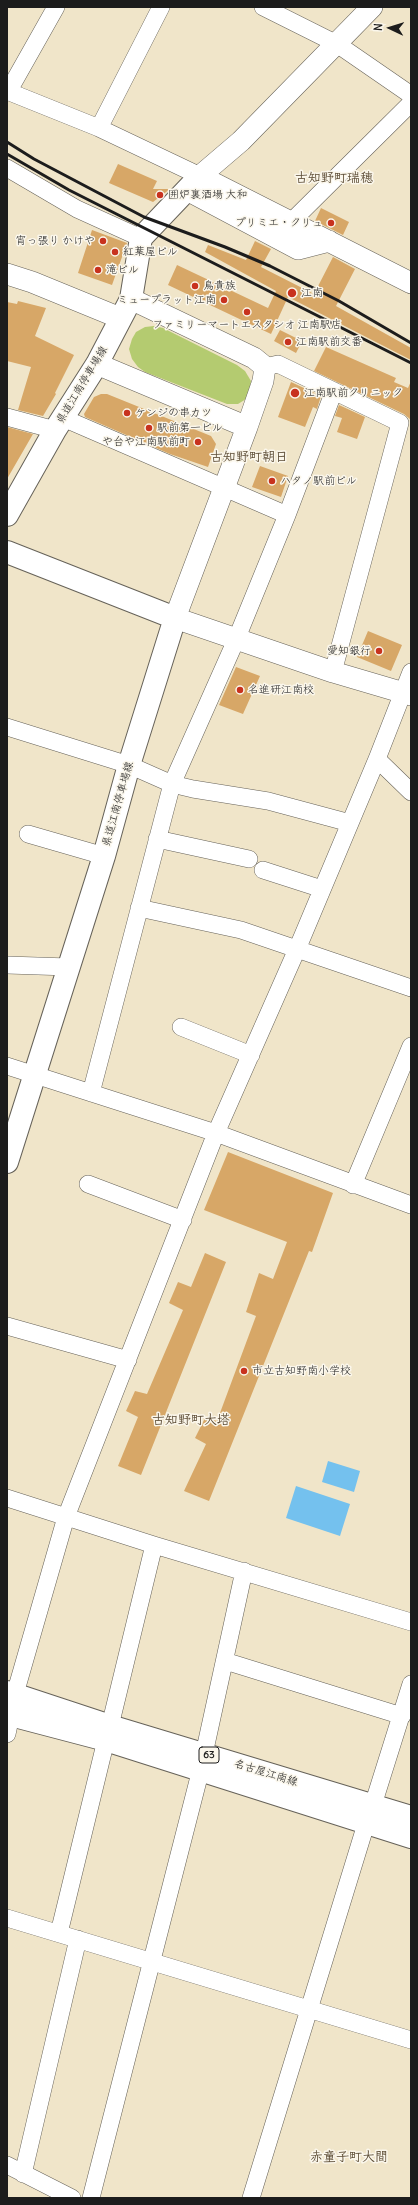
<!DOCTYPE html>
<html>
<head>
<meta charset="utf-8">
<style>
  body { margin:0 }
  #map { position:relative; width:418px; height:2205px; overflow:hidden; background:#f0e5c9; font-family:Delius,sans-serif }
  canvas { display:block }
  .frame { position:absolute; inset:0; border:8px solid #1c1c1c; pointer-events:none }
  .north { position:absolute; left:370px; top:8px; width:40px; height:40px; -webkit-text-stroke:3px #fbf7ec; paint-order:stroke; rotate:274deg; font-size:11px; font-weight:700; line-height:16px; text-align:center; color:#1c1c1c }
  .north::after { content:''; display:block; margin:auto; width:14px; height:18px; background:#1c1c1c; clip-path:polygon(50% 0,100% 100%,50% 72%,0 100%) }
</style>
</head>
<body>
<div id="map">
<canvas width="418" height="2205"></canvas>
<div class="frame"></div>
<div class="north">N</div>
</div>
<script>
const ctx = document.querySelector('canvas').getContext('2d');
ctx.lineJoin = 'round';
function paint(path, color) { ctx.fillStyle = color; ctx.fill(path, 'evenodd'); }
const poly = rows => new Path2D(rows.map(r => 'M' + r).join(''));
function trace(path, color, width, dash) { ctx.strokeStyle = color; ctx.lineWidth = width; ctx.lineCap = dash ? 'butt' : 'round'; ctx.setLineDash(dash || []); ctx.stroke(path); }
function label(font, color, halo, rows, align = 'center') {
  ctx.font = font + ' Delius,"Klee One",sans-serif'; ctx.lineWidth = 3; ctx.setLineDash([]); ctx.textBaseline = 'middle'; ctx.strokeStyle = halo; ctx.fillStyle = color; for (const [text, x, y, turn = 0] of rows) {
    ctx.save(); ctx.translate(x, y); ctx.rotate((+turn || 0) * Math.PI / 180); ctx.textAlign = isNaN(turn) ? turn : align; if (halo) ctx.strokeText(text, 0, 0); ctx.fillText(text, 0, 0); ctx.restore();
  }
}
paint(poly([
  [154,326,163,328,237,365,245,371,251,381,250,390,246,399,238,404,227,404,145,372,138,367,132,359,129,349,132,339,136,332,145,327]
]), '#b4cb70');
paint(poly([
  [328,1461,360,1471,354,1492,322,1482],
  [296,1486,350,1504,340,1536,286,1518]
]), '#74c1ee');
paint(poly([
  [118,164,157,181,153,189,170,189,153,202,109,183],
  [321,208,349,222,343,235,315,221],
  [92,230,127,243,112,285,78,273],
  [255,241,271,249,261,267,314,294,333,257,355,269,336,306,411,348,411,360,288,297,271,334,168,285,177,265,268,308,276,291,205,252,208,245,246,260],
  [18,301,46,308,35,336,74,355,55,393,56,394,43,416,18,410,31,367,7,361,7,302,17,304],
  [280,330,302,341,296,353,274,341],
  [326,347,396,378,394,382,408,388,411,381,411,420,404,414,314,371],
  [291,382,321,396,317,409,313,407,305,427,278,417],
  [101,394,107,394,211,436,216,444,208,467,170,454,85,417,84,414,94,397],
  [339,405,365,417,357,439,337,432,342,418,335,416],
  [7,427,33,434,7,479],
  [260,466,288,476,281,497,252,487],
  [368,631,402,645,391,671,357,657],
  [236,667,260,676,243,714,219,705],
  [228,1152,333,1193,312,1252,309,1251,209,1501,184,1491,206,1444,195,1438,205,1418,217,1421,256,1316,246,1312,259,1273,273,1279,287,1242,204,1210],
  [205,1253,226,1262,141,1475,118,1466,138,1417,126,1411,135,1391,147,1394,183,1310,169,1303,178,1282,191,1287]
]), '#d7a767');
const minor = poly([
  [263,7,337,44,411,95],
  [7,91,99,128,200,176],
  [8,92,56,7],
  [99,128,161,7],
  [7,168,77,209,141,238],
  [291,222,411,103],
  [265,367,278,364,400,423,333,672],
  [7,417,55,430],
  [63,418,287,515],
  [7,727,129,765,172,784,193,789,268,801,350,823],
  [377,759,411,792],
  [28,834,104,856],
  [157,839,249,859],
  [263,870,322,889],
  [139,908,241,930,411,988],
  [7,965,69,967],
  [181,1027,251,1055],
  [7,1066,216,1133,411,1205],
  [91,1093,172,784,236,640,287,515,334,391],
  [88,1184,183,1220],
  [353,1185,411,1046],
  [7,1326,128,1360],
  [7,1498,154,1545,411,1622],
  [225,1661,402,1716],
  [15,1694,66,1517,216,1133,298,947,377,759,411,672],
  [110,1726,154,1545],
  [7,1734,11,1715],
  [204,1754,244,1571],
  [373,1805,411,1684],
  [7,1918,411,2040],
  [59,1933,106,1740],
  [7,2165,72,2198],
  [23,2174,78,1939],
  [91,2198,201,1769],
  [251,2198,366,1824]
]);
const tertiary = poly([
  [372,7,241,141,200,176,411,283],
  [187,190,298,249,329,241],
  [7,274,32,282,120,318],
  [97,364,247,427,263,381,265,367,254,358,131,299],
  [247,427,175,618,333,672,411,695]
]);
const secondary = poly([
  [7,515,55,430,97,364,131,299,141,238,200,176],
  [7,552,175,618,129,765,104,856,7,1162]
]);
const primary = poly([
  [7,1692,110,1726,411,1817],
  [7,1714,106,1740,411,1837]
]);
trace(minor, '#666259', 18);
trace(tertiary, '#666259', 22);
trace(secondary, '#666259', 24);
trace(primary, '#666259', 24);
trace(minor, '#fff', 17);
trace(tertiary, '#fff', 21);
trace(secondary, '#fff', 22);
trace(primary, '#fff', 22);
trace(poly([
  [7,142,34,159,144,217,225,247,270,266,339,301,411,343],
  [7,154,69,190,411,363]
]), '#1c1c1c', 3);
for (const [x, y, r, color] of [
  [160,195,4,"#c8321e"],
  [331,223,4,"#c8321e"],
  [103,241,4,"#c8321e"],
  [115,252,4,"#c8321e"],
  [98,270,4,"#c8321e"],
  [195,286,4,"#c8321e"],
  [292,293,5,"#c8321e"],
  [224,300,4,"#c8321e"],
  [247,312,4,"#c8321e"],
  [288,342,4,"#c8321e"],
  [295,393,5,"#c8321e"],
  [127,413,4,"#c8321e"],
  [149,428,4,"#c8321e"],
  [198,442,4,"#c8321e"],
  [272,481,4,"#c8321e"],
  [379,651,4,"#c8321e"],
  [240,690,4,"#c8321e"],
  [244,1371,4,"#c8321e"]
]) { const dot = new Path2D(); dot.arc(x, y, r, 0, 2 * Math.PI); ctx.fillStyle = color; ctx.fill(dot); trace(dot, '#fbf7ec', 1.5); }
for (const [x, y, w] of [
  [209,1755,20]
]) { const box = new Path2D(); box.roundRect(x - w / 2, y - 8, w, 16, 3); ctx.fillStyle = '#fbf7ec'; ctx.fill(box); trace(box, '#1c1c1c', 1); }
label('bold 10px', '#1c1c1c', null, [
  ["63",209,1755]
]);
label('11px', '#1c1c1c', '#fbf7ec', [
  ["囲炉裏酒場 大和",168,195],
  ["プリミエ・クリュ",323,223,"right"],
  ["宵っ張り かけや",95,241,"right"],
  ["紅葉屋ビル",123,252],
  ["滝ビル",106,270],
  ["鳥貴族",203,286],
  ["江南",301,293],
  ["ミュープラット江南",216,300,"right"],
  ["ファミリーマートエスタシオ 江南駅店",247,325,"center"],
  ["江南駅前交番",296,342],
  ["江南駅前クリニック",304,393],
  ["ケンジの串カツ",135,413],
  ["駅前第一ビル",157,428],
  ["や台や江南駅前町",190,442,"right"],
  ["ハタノ駅前ビル",280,481],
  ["愛知銀行",371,651,"right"],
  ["名進研江南校",248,690],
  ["市立古知野南小学校",252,1371]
], 'left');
label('11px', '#1c1c1c', '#fbf7ec', [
  ["県道江南停車場線",82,385,-59],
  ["県道江南停車場線",118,804,-74],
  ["名古屋江南線",266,1773,17]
]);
label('bold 13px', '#5d4d36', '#fbf7ec', [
  ["古知野町瑞穂",334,178],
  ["古知野町朝日",249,457],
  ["古知野町大塔",191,1420],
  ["赤童子町大間",349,2157]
]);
</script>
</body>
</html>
